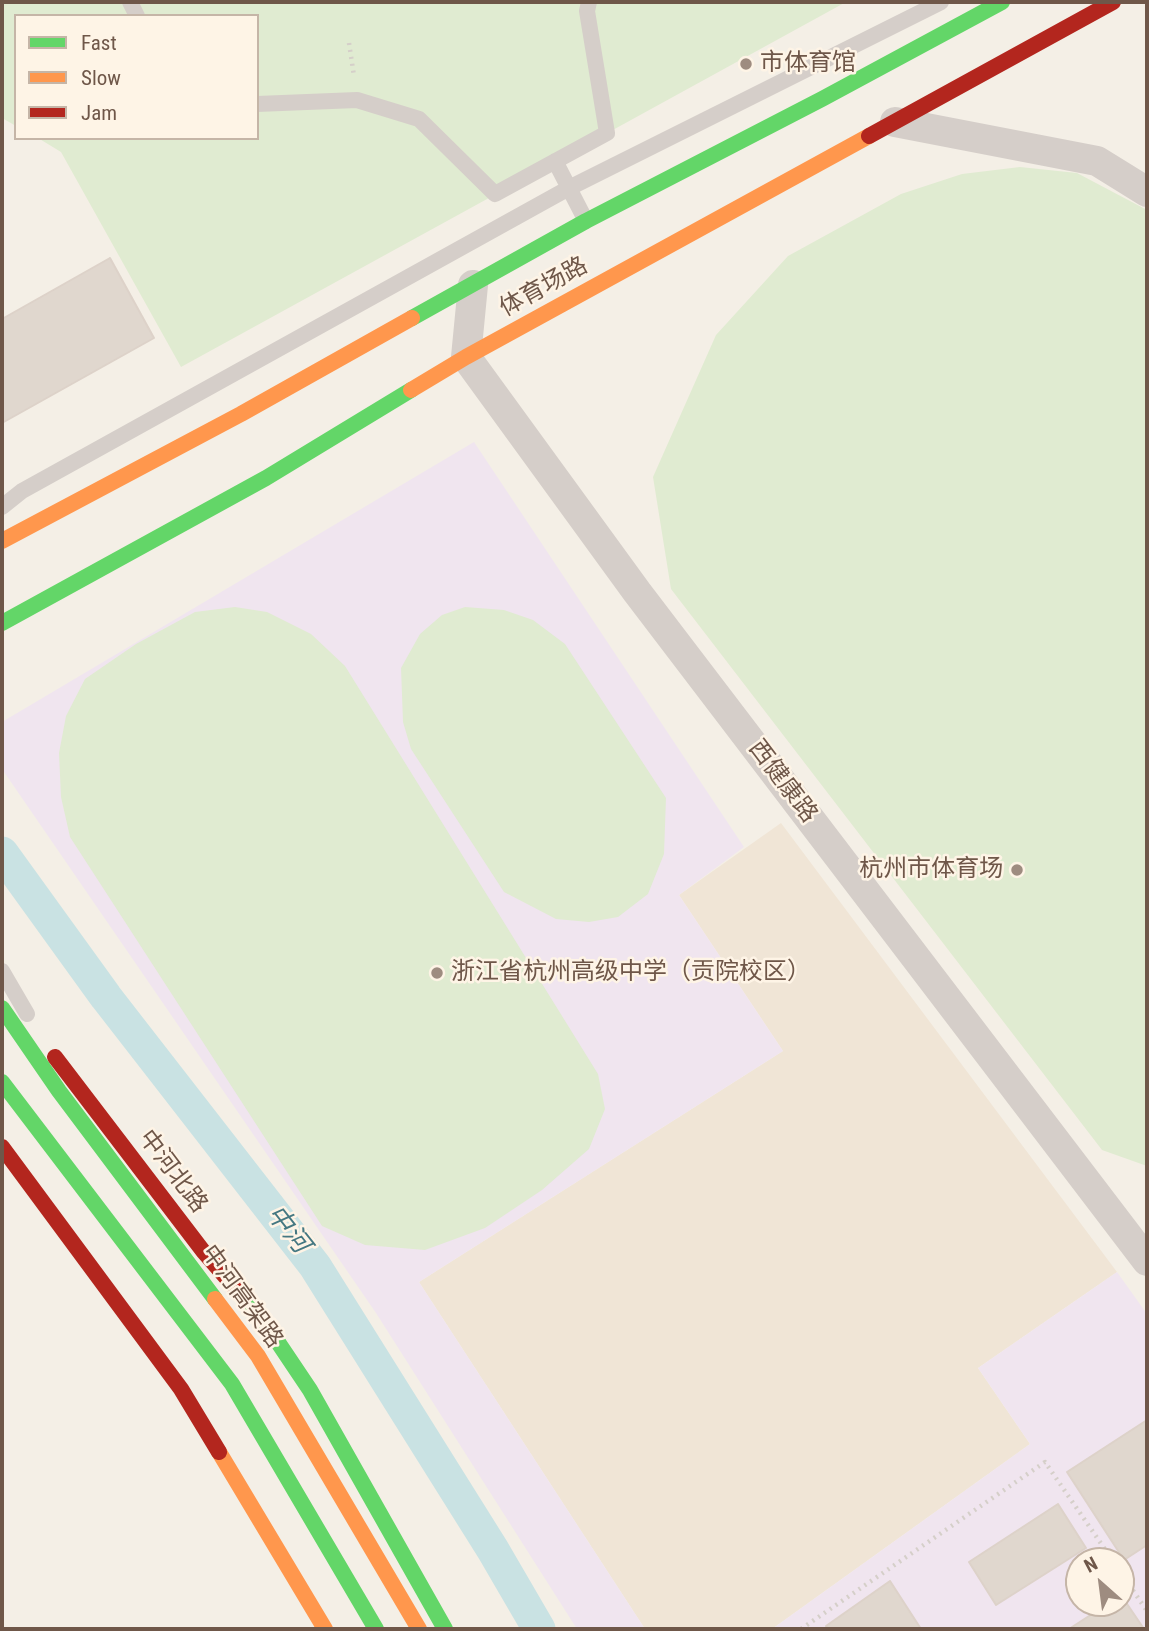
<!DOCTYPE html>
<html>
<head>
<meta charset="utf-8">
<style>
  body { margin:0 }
  #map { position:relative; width:1149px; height:1631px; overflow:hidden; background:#f4efe6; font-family:"Roboto Condensed",sans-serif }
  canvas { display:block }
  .frame { position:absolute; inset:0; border:4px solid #6f5749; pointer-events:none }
  .legend { position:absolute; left:14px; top:14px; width:245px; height:126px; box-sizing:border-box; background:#fef4e6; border:2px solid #c5b5a7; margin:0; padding:9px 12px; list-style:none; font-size:21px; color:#6f5749 }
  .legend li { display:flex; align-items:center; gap:14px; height:35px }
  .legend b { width:35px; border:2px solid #c5b5a7 }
  .north { position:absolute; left:1065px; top:1547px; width:70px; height:70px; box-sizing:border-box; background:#fef4e6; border:2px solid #c5b5a7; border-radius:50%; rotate:332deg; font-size:19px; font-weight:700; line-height:28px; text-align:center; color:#6f5749 }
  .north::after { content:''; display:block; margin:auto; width:24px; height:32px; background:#9e8c80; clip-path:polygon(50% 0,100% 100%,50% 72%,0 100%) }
</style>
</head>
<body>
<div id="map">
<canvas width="1149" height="1631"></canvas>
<div class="frame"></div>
<ul class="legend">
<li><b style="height:9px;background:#63d668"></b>Fast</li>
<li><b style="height:9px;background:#ff974d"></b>Slow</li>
<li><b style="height:9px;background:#b3261e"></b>Jam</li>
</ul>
<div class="north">N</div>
</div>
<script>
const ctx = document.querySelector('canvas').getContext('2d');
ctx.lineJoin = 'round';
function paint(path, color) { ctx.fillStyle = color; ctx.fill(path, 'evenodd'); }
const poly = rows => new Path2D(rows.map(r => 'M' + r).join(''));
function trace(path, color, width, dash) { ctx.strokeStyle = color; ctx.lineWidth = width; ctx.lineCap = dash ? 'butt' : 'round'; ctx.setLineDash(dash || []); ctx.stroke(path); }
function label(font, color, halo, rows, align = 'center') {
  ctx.font = font + ' "Roboto Condensed","Noto Sans SC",sans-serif'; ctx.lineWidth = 5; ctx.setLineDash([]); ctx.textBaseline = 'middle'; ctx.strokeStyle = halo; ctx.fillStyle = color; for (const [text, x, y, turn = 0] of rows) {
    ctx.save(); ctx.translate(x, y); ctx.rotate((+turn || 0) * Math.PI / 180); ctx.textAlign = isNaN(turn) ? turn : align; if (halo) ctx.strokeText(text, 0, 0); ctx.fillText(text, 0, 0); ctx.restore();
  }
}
paint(poly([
  [781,823,1117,1272,978,1368,1030,1444,772,1629,645,1629,419,1282,783,1051,679,895]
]), '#f0e5d6');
paint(poly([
  [474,442,744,847,679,895,783,1051,419,1282,645,1629,577,1629,376,1313,2,769,2,722],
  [1117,1272,1147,1314,1147,1629,772,1629,1030,1444,978,1368],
  [1079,1561,1121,1561,1121,1603,1079,1603]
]), '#f0e5ef');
paint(poly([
  [2,2,846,2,181,367,61,152,38,138,257,138,257,16,16,16,16,126,2,118],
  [1020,167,1077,173,1147,210,1147,1166,1102,1150,671,589,653,477,716,335,788,256,901,194,962,174],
  [235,607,267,612,311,634,345,666,598,1074,605,1109,589,1149,542,1190,485,1228,425,1250,365,1245,322,1226,70,837,61,797,59,753,66,716,85,679,136,644,195,612],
  [465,607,504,610,533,620,565,644,666,798,664,854,648,894,618,917,589,922,556,919,504,892,411,749,403,722,401,668,420,634,442,615]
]), '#e0ebd1');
trace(poly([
  [2,853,106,997,315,1266,493,1550,539,1629]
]), '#c9e2e3', 33);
const building = poly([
  [110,258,154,338,2,423,2,319,110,258],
  [1147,1420,1147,1545,1124,1560,1067,1472,1147,1420],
  [1058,1504,1086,1548,996,1605,969,1562,1058,1504],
  [890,1581,921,1629,828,1629,826,1626,890,1581],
  [1121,1595,1144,1629,1069,1629,1109,1603,1121,1603,1121,1595]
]);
paint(building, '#e0d7ce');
trace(building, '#ddd2c9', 2);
trace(poly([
  [349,43,354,76],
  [1121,1573,1147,1611],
  [801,1629,1045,1462,1113,1561]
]), '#d5cfc9', 4.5, [2, 5]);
trace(poly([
  [130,2,137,16],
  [257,104,357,100,419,119,495,194,607,133,587,11,589,2],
  [555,161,586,221],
  [2,507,22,491,569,188,941,2],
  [2,971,27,1014]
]), '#d5cec9', 16);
trace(poly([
  [895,122,1097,161,1147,192],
  [473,285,466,357,637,592,1147,1261]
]), '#d5cec9', 30);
trace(poly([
  [412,318,586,221,822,99,1002,2],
  [2,623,266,478,411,390],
  [2,1008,59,1091,215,1299],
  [2,1082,232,1384,376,1629],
  [238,1291,263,1320,310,1390,445,1629]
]), '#63d668', 16);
trace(poly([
  [411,390,466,357,869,136],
  [2,541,241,414,412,318],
  [215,1299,258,1356,419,1629],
  [219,1452,325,1629]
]), '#ff974d', 16);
trace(poly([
  [869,136,1113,2],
  [55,1057,203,1251,238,1291],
  [2,1147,181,1389,219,1452]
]), '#b3261e', 16);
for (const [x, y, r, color] of [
  [746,64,7,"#9e8c80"],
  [1017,870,7,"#9e8c80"],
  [437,973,7,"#9e8c80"]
]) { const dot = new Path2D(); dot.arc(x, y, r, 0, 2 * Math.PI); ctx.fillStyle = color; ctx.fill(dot); trace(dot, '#fef4e6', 2.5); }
label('24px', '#6f5749', '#fef4e6', [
  ["市体育馆",760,64],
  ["杭州市体育场",1003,870,"right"],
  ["浙江省杭州高级中学（贡院校区）",451,973]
], 'left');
label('24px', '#6f5749', '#fef4e6', [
  ["体育场路",544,288,-29],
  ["西健康路",782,782,53],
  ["中河北路",172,1172,53],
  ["中河高架路",241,1297,54]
]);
label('italic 26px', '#457882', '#fef4e6', [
  ["中河",287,1230,52]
]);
</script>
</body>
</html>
